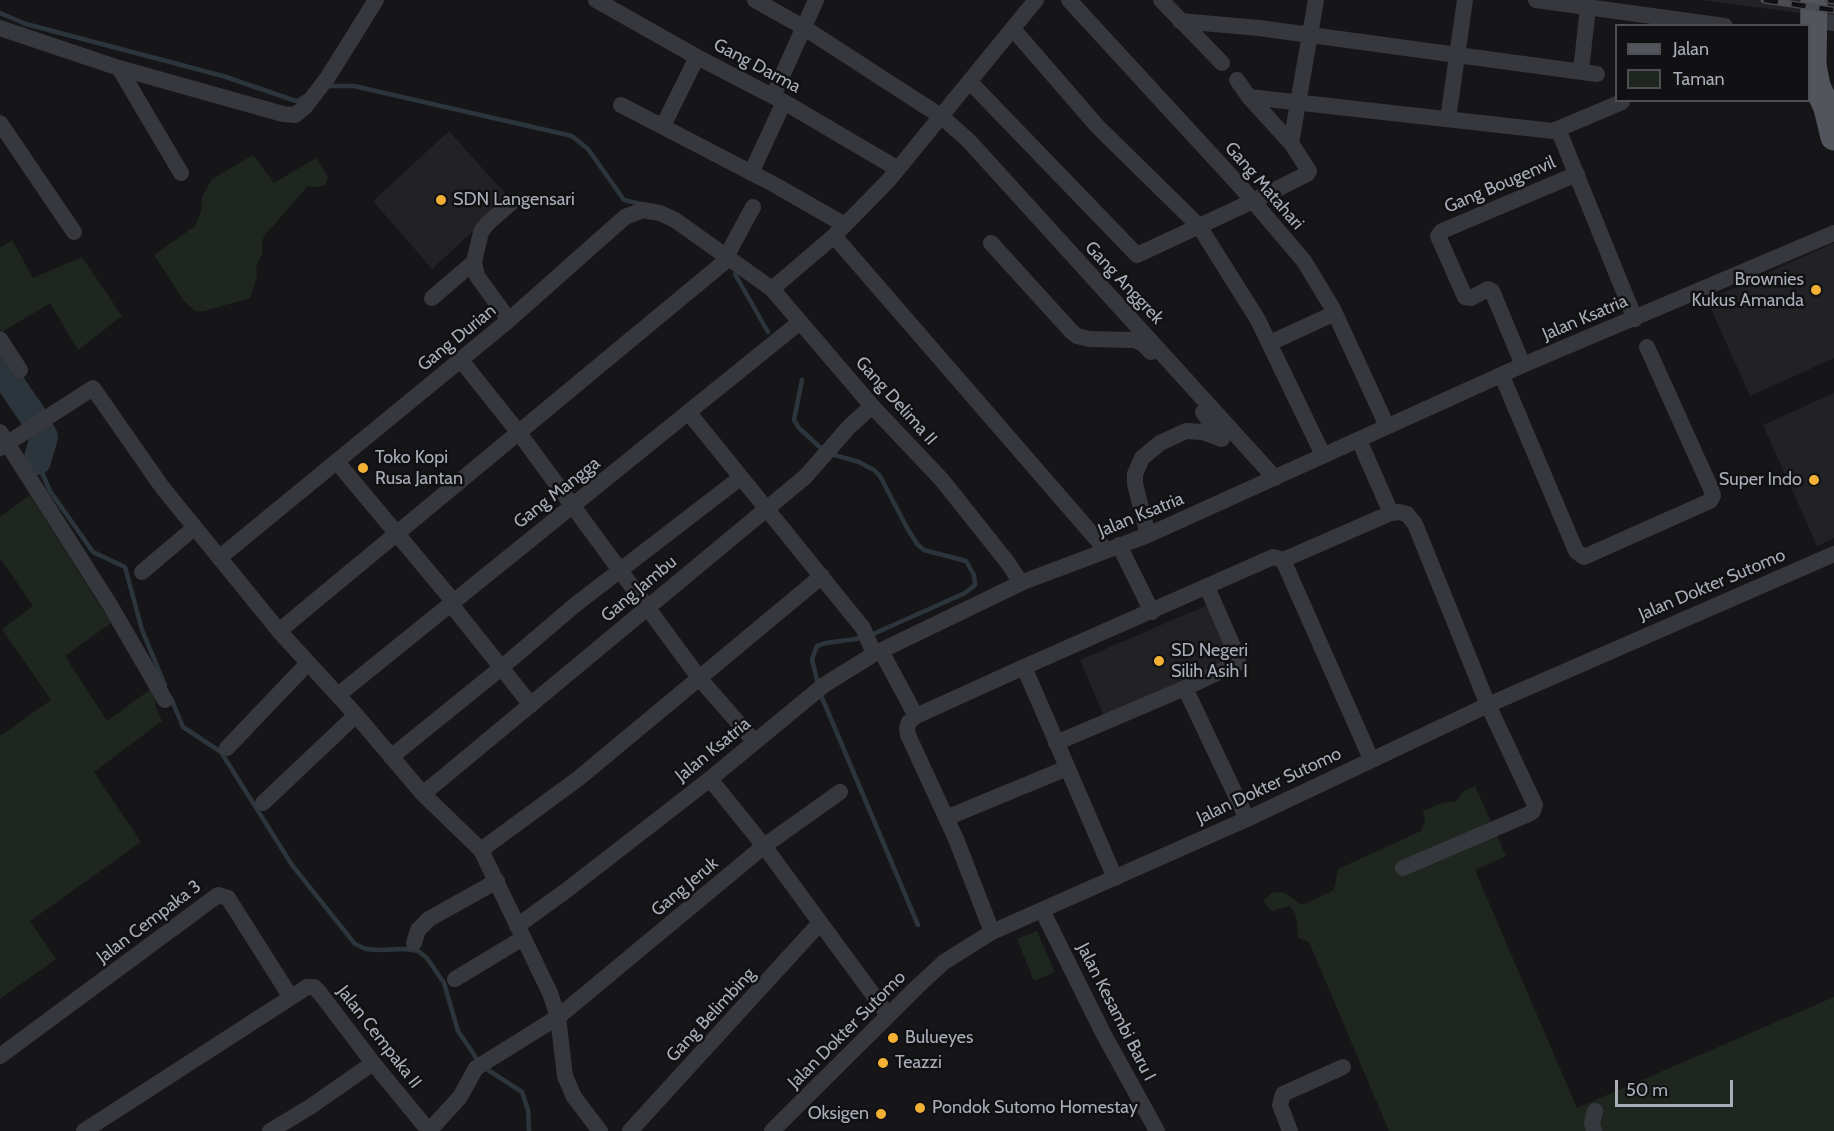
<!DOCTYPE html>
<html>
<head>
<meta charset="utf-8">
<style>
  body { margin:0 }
  #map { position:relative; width:1834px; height:1131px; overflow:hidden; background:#161618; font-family:Cabin,sans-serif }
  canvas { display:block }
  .legend { position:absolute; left:1615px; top:24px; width:195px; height:78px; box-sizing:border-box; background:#111113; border:2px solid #4d4f55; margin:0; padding:8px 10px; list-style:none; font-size:18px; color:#a8adb8 }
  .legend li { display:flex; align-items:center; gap:12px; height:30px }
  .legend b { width:30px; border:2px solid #4d4f55 }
  .scale { position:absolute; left:1615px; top:1080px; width:118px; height:27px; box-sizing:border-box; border:3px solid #a8adb8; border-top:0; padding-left:8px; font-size:18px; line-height:21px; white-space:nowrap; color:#a8adb8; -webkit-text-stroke:4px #111113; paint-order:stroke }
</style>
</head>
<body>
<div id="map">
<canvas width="1834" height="1131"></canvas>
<ul class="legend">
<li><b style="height:8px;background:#53555c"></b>Jalan</li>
<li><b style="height:16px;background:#1e261f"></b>Taman</li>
</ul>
<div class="scale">50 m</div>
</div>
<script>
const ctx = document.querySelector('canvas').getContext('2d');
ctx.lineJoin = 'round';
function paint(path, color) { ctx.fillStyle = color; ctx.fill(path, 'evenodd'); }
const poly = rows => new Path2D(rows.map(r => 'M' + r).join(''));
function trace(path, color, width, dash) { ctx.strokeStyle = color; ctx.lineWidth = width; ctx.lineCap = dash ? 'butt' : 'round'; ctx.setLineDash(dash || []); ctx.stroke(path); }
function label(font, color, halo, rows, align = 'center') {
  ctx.font = font + ' Cabin,sans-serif'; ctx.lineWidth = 5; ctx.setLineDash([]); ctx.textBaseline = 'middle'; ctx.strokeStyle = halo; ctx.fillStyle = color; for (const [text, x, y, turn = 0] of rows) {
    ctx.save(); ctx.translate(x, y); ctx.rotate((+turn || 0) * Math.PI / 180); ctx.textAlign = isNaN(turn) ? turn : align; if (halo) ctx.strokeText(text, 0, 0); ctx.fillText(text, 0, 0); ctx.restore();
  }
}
paint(poly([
  [1700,0,1834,0,1834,17,1808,14],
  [449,131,509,198,432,269,373,201],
  [1834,243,1834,358,1750,396,1707,300],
  [1834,393,1834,538,1817,546,1763,425],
  [1212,603,1238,662,1105,719,1080,660]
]), '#222225');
paint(poly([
  [253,155,274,183,316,158,328,177,327,181,325,185,318,187,308,186,265,235,262,241,262,254,256,267,257,277,250,298,204,311,195,311,184,301,154,255,195,226,201,212,202,197,212,179],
  [12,240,33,278,82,257,122,316,78,350,50,303,2,332,0,329,0,248],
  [30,495,111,623,65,656,107,721,151,689,155,695,156,708,162,721,94,772,141,842,30,921,56,959,0,999,0,736,51,700,2,629,33,606,0,558,0,517],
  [1475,786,1506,856,1475,870,1577,1108,1834,997,1834,1131,1389,1131,1309,942,1298,938,1296,915,1290,906,1271,911,1263,901,1273,892,1285,893,1302,905,1334,890,1338,869,1421,831,1425,821,1423,811,1442,803,1456,801,1464,791],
  [1037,931,1055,972,1034,981,1017,939]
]), '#1e261f');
trace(poly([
  [0,13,26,24,223,76,293,100,297,101,304,97],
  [327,86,354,86,572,136,588,149,624,200,641,204],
  [735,274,768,332],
  [802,380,794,420,799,428,823,450],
  [831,454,859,462,874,470,880,476,906,526,917,544,924,550,966,561,974,575,975,585,965,593,871,635],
  [37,461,50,491,93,552,125,567,142,630,165,685],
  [818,685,812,659,817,646,826,643,863,638],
  [820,693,918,925],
  [171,698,183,727,221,752,292,865,355,944,366,949,380,950,405,949,418,951,427,958,444,983,458,1031,479,1062],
  [485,1068,522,1092,528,1110,529,1131]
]), '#2c353c', 4.5);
trace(poly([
  [0,368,33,416,44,437,37,461]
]), '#2c353c', 28);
trace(poly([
  [596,0,697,57,784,102,898,169],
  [755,0,803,27,942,117,969,141,1275,478],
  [1069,0,1240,186,1304,261,1333,309,1387,426],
  [1161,0,1222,63],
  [1536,0,1725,26],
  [1180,21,1259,28,1597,74],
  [1828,22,1834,23],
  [0,28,119,68,283,114,295,115,305,107,328,77,376,0],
  [1013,29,1098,127,1199,226,1258,320,1323,455],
  [119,68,181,173],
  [1581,71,1588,7],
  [970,82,1137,255,1253,201,1307,174,1309,171,1291,143,1249,97,1237,80],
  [773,96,816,0],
  [1249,97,1553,131,1622,102],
  [621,105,775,185,845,225],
  [1448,119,1465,0],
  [0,123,74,232],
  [663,126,697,57],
  [1558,129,1635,319],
  [1291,143,1316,0],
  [751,173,784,102],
  [834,236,1106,550],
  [991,243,1071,331,1077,336,1089,339,1134,340,1142,343,1151,352],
  [726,257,753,207],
  [772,289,834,236,888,181,1036,0],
  [432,298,474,262],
  [509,320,477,276,474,262,481,232,488,223,512,202],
  [0,339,20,370],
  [1270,343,1335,313],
  [460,359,519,433,700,679,755,742],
  [1523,365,1492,291,1488,289,1471,298,1465,297,1438,236,1442,231,1577,174],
  [1502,376,1576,551,1584,557,1710,501,1713,496,1711,489,1647,347],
  [1203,412,1221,439],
  [689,413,863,628,874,654],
  [0,432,110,605,165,700],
  [1359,440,1391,513],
  [0,448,93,388,162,487,279,631,356,715,423,794,481,850,550,993,558,1017,565,1076,574,1097,600,1131],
  [337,462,453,601],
  [1148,535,1135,484,1135,474,1142,458,1160,443,1186,431,1203,432,1222,439],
  [1119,545,1152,612],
  [219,558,509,320,625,217,643,210,660,213,675,220,772,289,872,406,942,480,1008,563,1021,583],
  [1283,560,1371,759],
  [142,572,194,528],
  [450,603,531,705],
  [279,631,728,259],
  [881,651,916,716],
  [1024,667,1115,878],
  [1185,688,1247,819],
  [338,695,800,322],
  [1056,743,1185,688,1238,663,1238,658,1207,587],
  [227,748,308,663],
  [391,757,501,668,575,605,740,478],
  [710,779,764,846,888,1015],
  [423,794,805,477,849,427,872,406],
  [263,803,356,715],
  [946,818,1067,768],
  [481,850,579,778,822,576],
  [1042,910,1103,1033,1157,1131],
  [517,926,567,890,710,779,824,685,874,654,1023,582,1148,535,1523,365,1834,233],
  [992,932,956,839,908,735,907,728,909,722,916,716,1024,667,1273,557,1283,560,1391,513,1399,512,1407,514,1415,524,1488,705,1535,805,1533,811,1529,814,1403,868],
  [414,943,418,930,429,919,497,881],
  [455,979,523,938],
  [0,1056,218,895,228,898,290,996],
  [84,1131,307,987,314,987,320,993,373,1063,429,1131],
  [270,1131,310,1107,373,1063],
  [429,1131,460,1097,476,1068,558,1017,764,846,840,792],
  [630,1131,819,924],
  [772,1131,917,987,944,962,992,932,1247,819,1488,705,1834,554],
  [1290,1131,1280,1105,1283,1094,1343,1067],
  [1594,1131,1592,1123,1595,1111]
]), '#37383d', 16);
trace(poly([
  [1814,0,1813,65,1817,86,1827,108,1834,137]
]), '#53555c', 27);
const rail = poly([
  [1764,0,1834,10],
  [1828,0,1834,1]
]);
trace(rail, '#4a4c52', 7);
trace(rail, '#111113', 4.5, [14]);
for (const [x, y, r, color] of [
  [441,200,6,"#f2b134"],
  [1816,290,6,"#f2b134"],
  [363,468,6,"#f2b134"],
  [1814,480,6,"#f2b134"],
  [1159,661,6,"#f2b134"],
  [893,1038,6,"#f2b134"],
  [883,1063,6,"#f2b134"],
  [920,1108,6,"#f2b134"],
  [881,1114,6,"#f2b134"]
]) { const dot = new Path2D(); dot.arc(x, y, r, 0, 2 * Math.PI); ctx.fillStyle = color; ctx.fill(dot); trace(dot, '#111113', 2); }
label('18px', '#a8adb8', '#111113', [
  ["Gang Darma",757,66,28],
  ["Gang Bougenvil",1500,185,-23],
  ["Gang Matahari",1264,186,49],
  ["Gang Anggrek",1124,283,47],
  ["Jalan Ksatria",1585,318,-23],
  ["Gang Durian",457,338,-39],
  ["Gang Delima II",896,401,48],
  ["Gang Mangga",557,493,-38],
  ["Jalan Ksatria",1141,515,-22],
  ["Jalan Dokter Sutomo",1712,585,-23],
  ["Gang Jambu",639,589,-40],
  ["Jalan Ksatria",713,750,-39],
  ["Jalan Dokter Sutomo",1269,786,-25],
  ["Gang Jeruk",685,887,-40],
  ["Jalan Cempaka 3",149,922,-37],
  ["Jalan Kesambi Baru I",1116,1012,63],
  ["Gang Belimbing",711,1015,-47],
  ["Jalan Dokter Sutomo",847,1030,-45],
  ["Jalan Cempaka II",379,1037,52]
]);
label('18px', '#a8adb8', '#111113', [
  ["SDN Langensari",453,200],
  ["Brownies",1804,280,"right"],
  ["Kukus Amanda",1804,301,"right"],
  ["Toko Kopi",375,458],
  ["Rusa Jantan",375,479],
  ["Super Indo",1802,480,"right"],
  ["SD Negeri",1171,651],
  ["Silih Asih I",1171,672],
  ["Bulueyes",905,1038],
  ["Teazzi",895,1063],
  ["Pondok Sutomo Homestay",932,1108],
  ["Oksigen",869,1114,"right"]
], 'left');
</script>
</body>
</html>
